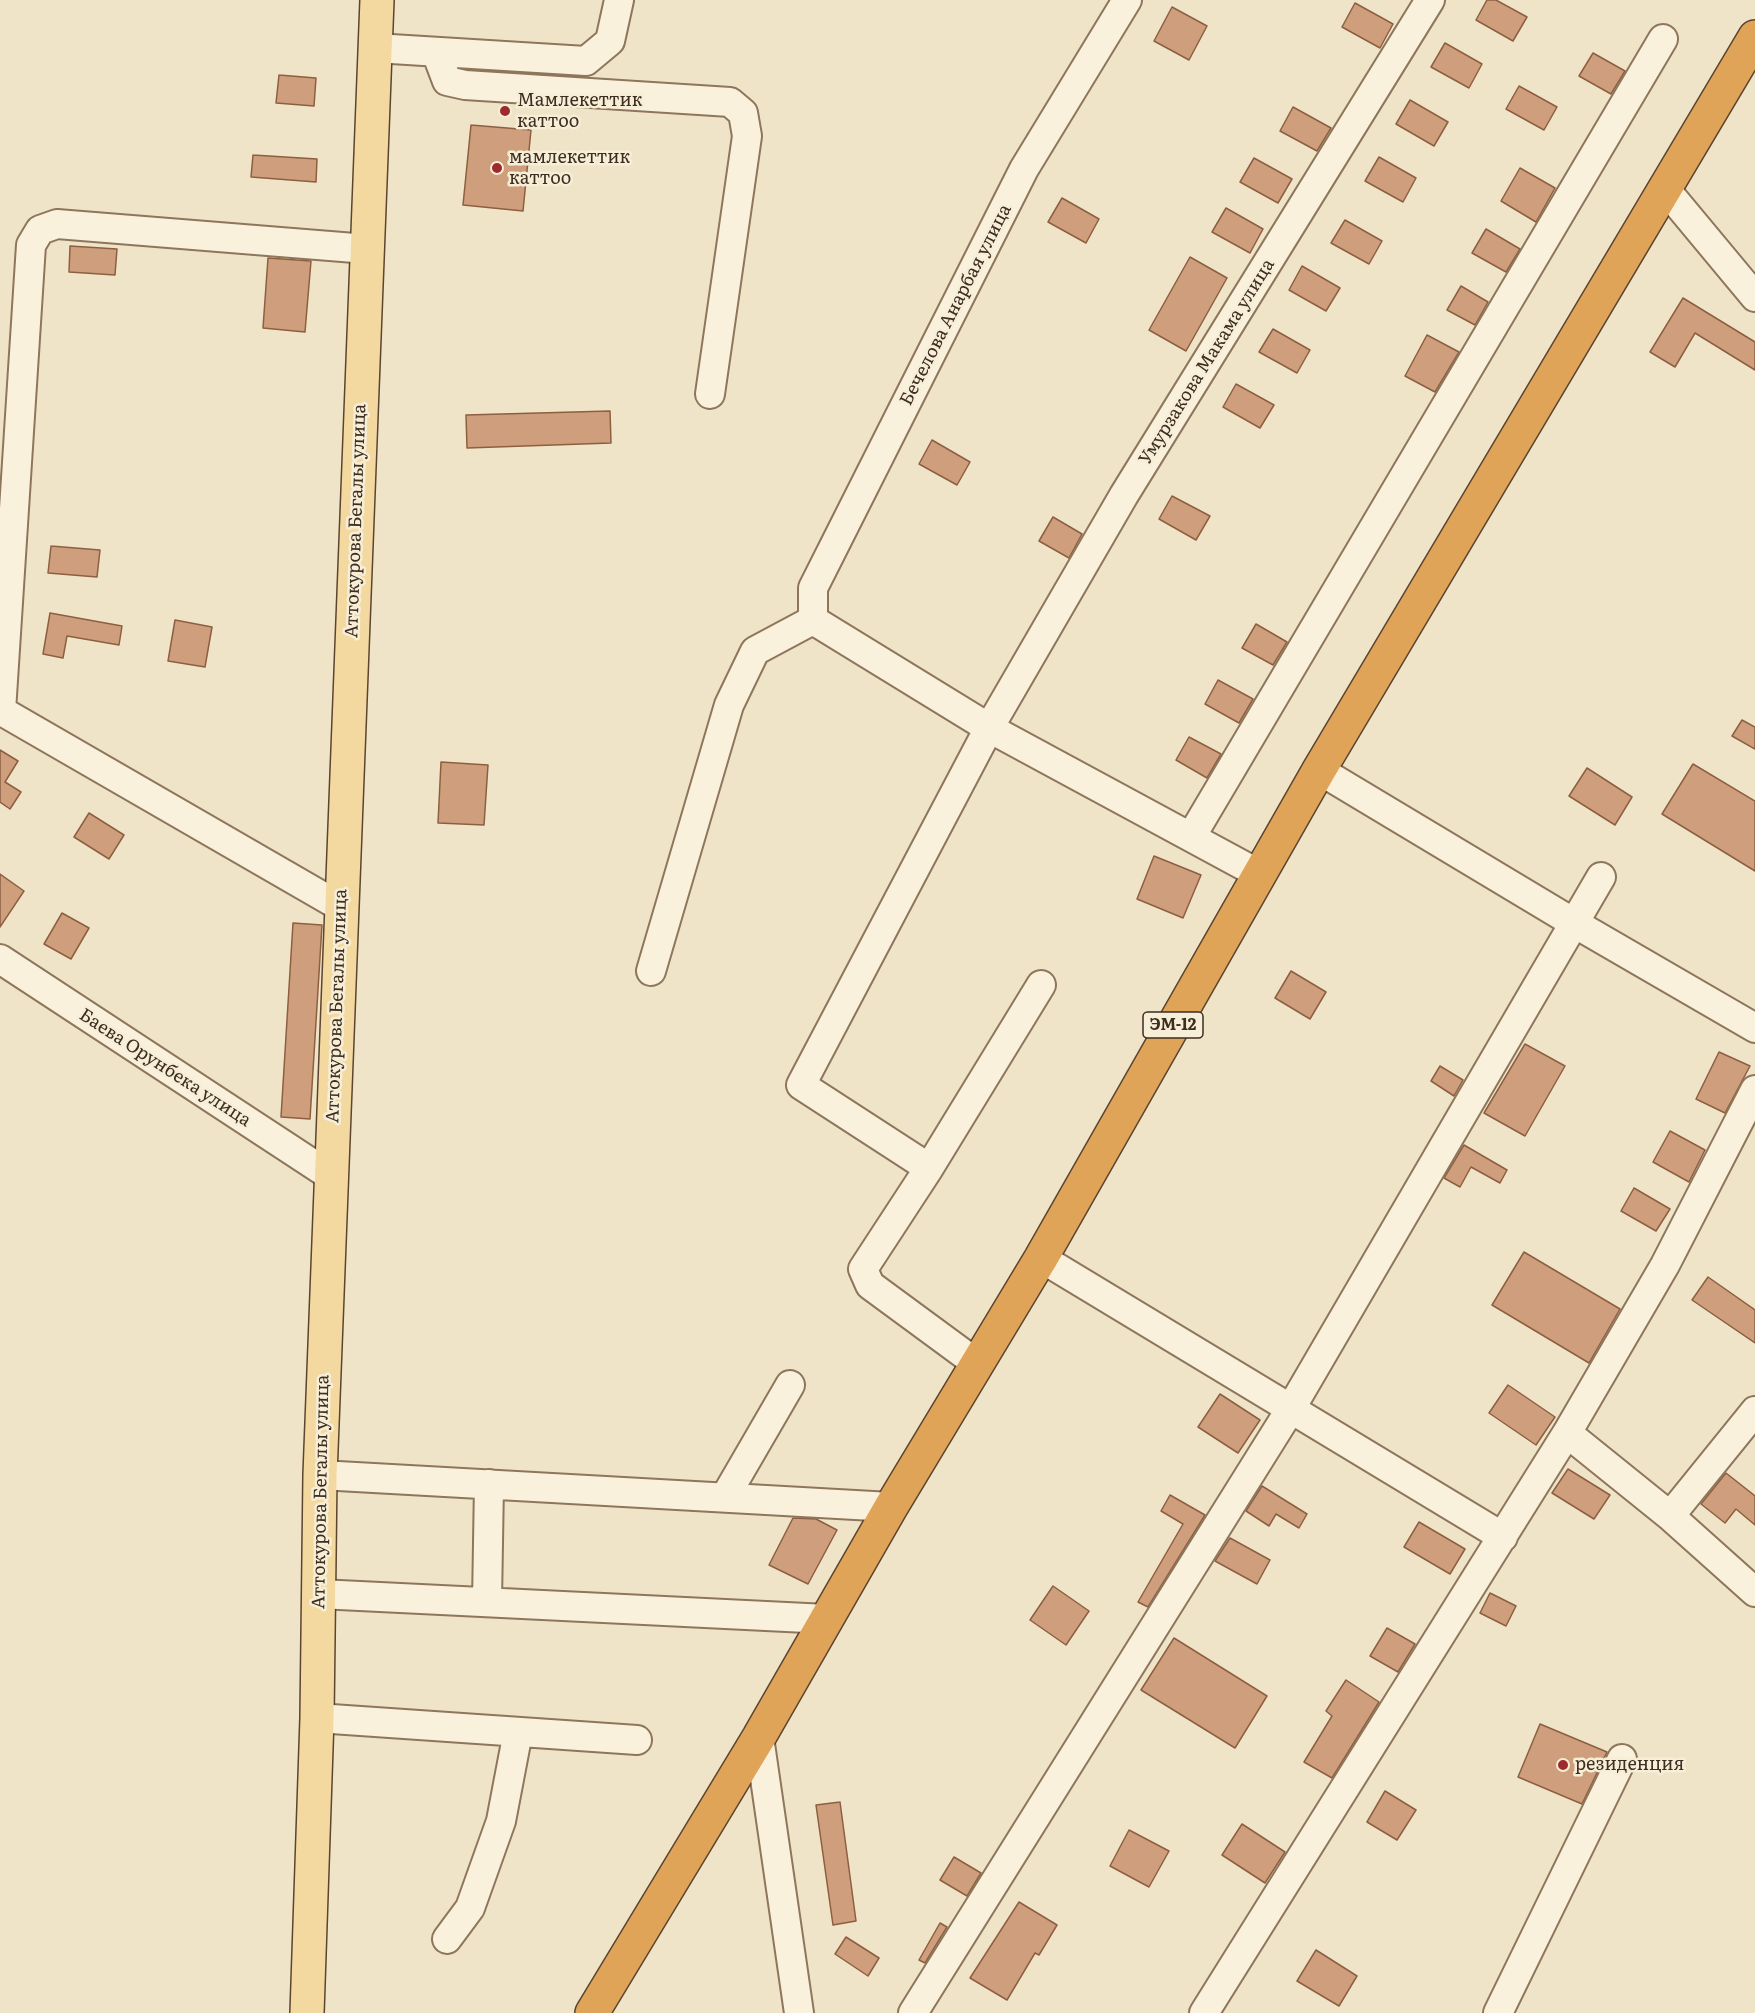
<!DOCTYPE html>
<html>
<head>
<meta charset="utf-8">
<style>
  body { margin:0 }
  canvas { display:block; background:#f0e4c8 }
</style>
</head>
<body>
<canvas width="1755" height="2013"></canvas>
<script>
const ctx = document.querySelector('canvas').getContext('2d');
ctx.lineJoin = 'round';
function paint(path, color) { ctx.fillStyle = color; ctx.fill(path, 'evenodd'); }
const poly = rows => new Path2D(rows.map(r => 'M' + r).join(''));
function trace(path, color, width, dash) { ctx.strokeStyle = color; ctx.lineWidth = width; ctx.lineCap = dash ? 'butt' : 'round'; ctx.setLineDash(dash || []); ctx.stroke(path); }
function label(font, color, halo, rows, align = 'center') {
  ctx.font = font + ' Literata,serif'; ctx.lineWidth = 5; ctx.setLineDash([]); ctx.textBaseline = 'middle'; ctx.strokeStyle = halo; ctx.fillStyle = color; for (const [text, x, y, turn = 0] of rows) {
    ctx.save(); ctx.translate(x, y); ctx.rotate((+turn || 0) * Math.PI / 180); ctx.textAlign = isNaN(turn) ? turn : align; if (halo) ctx.strokeText(text, 0, 0); ctx.fillText(text, 0, 0); ctx.restore();
  }
}
const building = poly([
  [1487,0,1496,0,1527,17,1513,41,1476,20,1487,0],
  [1355,3,1393,24,1380,48,1342,27,1355,3],
  [1172,7,1207,26,1189,60,1154,41,1172,7],
  [1445,43,1482,64,1469,88,1431,67,1445,43],
  [1593,53,1625,71,1611,94,1579,76,1593,53],
  [279,75,316,78,314,106,276,103,279,75],
  [1519,86,1557,107,1544,130,1506,109,1519,86],
  [1410,100,1448,122,1434,146,1396,124,1410,100],
  [1293,107,1331,128,1317,151,1280,131,1293,107],
  [471,125,531,130,523,211,463,205,471,125],
  [253,155,317,159,316,182,251,177,253,155],
  [1379,157,1416,178,1403,202,1365,181,1379,157],
  [1254,158,1292,179,1278,203,1240,182,1254,158],
  [1520,168,1555,188,1536,222,1501,201,1520,168],
  [1062,198,1099,219,1086,243,1048,222,1062,198],
  [1226,208,1263,229,1250,253,1212,232,1226,208],
  [1345,220,1382,241,1369,264,1331,243,1345,220],
  [1486,229,1520,249,1506,272,1472,253,1486,229],
  [70,246,117,249,115,275,69,272,70,246],
  [1190,257,1227,278,1186,351,1149,330,1190,257],
  [268,258,311,261,305,332,263,328,268,258],
  [1302,266,1340,288,1326,311,1289,290,1302,266],
  [1461,286,1488,302,1475,325,1447,310,1461,286],
  [1683,298,1755,342,1755,370,1695,333,1675,367,1650,352,1683,298],
  [1273,329,1310,350,1297,373,1259,352,1273,329],
  [1427,335,1459,352,1435,392,1405,376,1427,335],
  [1236,384,1274,405,1260,428,1223,407,1236,384],
  [610,411,611,443,467,448,466,415,610,411],
  [932,440,970,462,957,485,919,464,932,440],
  [1172,496,1210,516,1196,540,1159,519,1172,496],
  [1053,517,1082,534,1069,558,1039,541,1053,517],
  [51,546,100,550,97,577,48,573,51,546],
  [50,613,122,626,119,645,67,636,63,658,43,654,50,613],
  [175,620,212,627,205,667,168,661,175,620],
  [1256,624,1287,642,1273,665,1242,648,1256,624],
  [1218,680,1253,699,1239,723,1205,704,1218,680],
  [1742,720,1755,727,1755,749,1732,736,1742,720],
  [1189,737,1221,754,1207,778,1176,760,1189,737],
  [0,750,18,761,5,782,21,792,10,809,0,802,0,750],
  [441,762,488,765,484,825,438,823,441,762],
  [1693,764,1755,801,1755,871,1662,814,1693,764],
  [1587,768,1632,797,1615,825,1569,796,1587,768],
  [89,813,124,835,109,859,74,837,89,813],
  [1154,856,1201,875,1183,918,1137,899,1154,856],
  [0,874,24,891,0,927,0,874],
  [62,913,89,928,71,959,44,944,62,913],
  [293,923,322,925,310,1119,281,1117,293,923],
  [1291,971,1326,992,1310,1019,1275,998,1291,971],
  [1525,1044,1565,1066,1525,1136,1484,1113,1525,1044],
  [1719,1052,1750,1066,1725,1113,1696,1099,1719,1052],
  [1440,1066,1463,1080,1454,1096,1431,1081,1440,1066],
  [1670,1131,1705,1150,1689,1182,1653,1162,1670,1131],
  [1464,1145,1507,1170,1500,1183,1471,1167,1460,1187,1444,1178,1464,1145],
  [1634,1188,1670,1209,1656,1231,1621,1211,1634,1188],
  [1524,1252,1620,1309,1589,1363,1492,1305,1524,1252],
  [1708,1277,1755,1310,1755,1343,1692,1300,1708,1277],
  [1508,1385,1555,1417,1536,1445,1489,1413,1508,1385],
  [1220,1394,1260,1420,1238,1453,1198,1427,1220,1394],
  [1568,1469,1610,1495,1594,1519,1552,1493,1568,1469],
  [1726,1473,1755,1496,1755,1525,1736,1509,1725,1523,1701,1504,1726,1473],
  [1262,1486,1307,1514,1299,1528,1276,1514,1269,1526,1246,1511,1262,1486],
  [1170,1495,1205,1515,1148,1607,1138,1602,1183,1524,1161,1511,1170,1495],
  [793,1518,816,1519,837,1530,808,1584,769,1565,793,1518],
  [1419,1522,1465,1549,1450,1574,1404,1547,1419,1522],
  [1230,1538,1270,1560,1257,1584,1215,1561,1230,1538],
  [1053,1586,1089,1611,1066,1645,1030,1620,1053,1586],
  [1490,1593,1516,1606,1506,1626,1480,1613,1490,1593],
  [1387,1628,1415,1644,1398,1672,1370,1656,1387,1628],
  [1174,1638,1267,1696,1235,1748,1141,1690,1174,1638],
  [1346,1680,1379,1702,1332,1778,1304,1762,1332,1716,1326,1711,1346,1680],
  [1540,1724,1607,1752,1582,1804,1518,1777,1540,1724],
  [1385,1791,1416,1810,1397,1840,1367,1822,1385,1791],
  [840,1802,856,1921,833,1925,816,1805,840,1802],
  [1242,1824,1285,1852,1265,1883,1222,1855,1242,1824],
  [1129,1830,1169,1851,1149,1887,1110,1866,1129,1830],
  [954,1857,981,1873,967,1896,940,1880,954,1857],
  [1019,1902,1057,1925,1039,1955,1035,1953,1007,2000,970,1978,1019,1902],
  [940,1923,947,1927,925,1963,919,1960,940,1923],
  [846,1937,879,1958,868,1976,835,1954,846,1937],
  [1316,1950,1357,1976,1339,2006,1297,1981,1316,1950]
]);
paint(building, '#cf9f7d');
trace(building, '#8d5f41', 1.5);
const minor = poly([
  [375,48,586,61,610,41,619,0],
  [436,52,447,81,465,85,730,102,743,113,747,136,710,394],
  [1666,190,1755,297],
  [813,620,813,588,1024,169,1127,0],
  [0,710,341,907],
  [1,711,31,245,40,230,57,224,367,249],
  [1319,770,1574,923,1755,1028],
  [1191,837,1663,39],
  [0,959,331,1176],
  [651,971,729,705,755,651,813,620,989,728,1259,874],
  [929,1168,801,1085,989,728,1124,495,1430,0],
  [1041,1258,1503,1537],
  [976,1363,870,1285,863,1269,929,1168,1041,985],
  [1567,1433,1670,1516,1755,1592],
  [320,1475,891,1507],
  [725,1497,790,1385],
  [1670,1516,1755,1411],
  [319,1594,827,1619],
  [487,1602,489,1484],
  [317,1718,637,1740],
  [759,1737,799,2013],
  [447,1939,470,1908,501,1821,518,1732],
  [913,2013,1290,1410,1601,877],
  [1204,2013,1567,1433,1665,1265,1755,1090],
  [1498,2013,1622,1759]
]);
const major = poly([
  [307,2013,317,1718,320,1475,377,0]
]);
const highway = poly([
  [592,2013,759,1737,891,1507,1041,1258,1319,770,1755,37]
]);
trace(minor, '#8d765c', 32);
trace(major, '#5b4430', 36);
trace(highway, '#5b4430', 36);
trace(minor, '#faf1dc', 28);
trace(major, '#f3d9a0', 33);
trace(highway, '#e0a458', 33);
for (const [x, y, r, color] of [
  [505,111,6,"#9e2a2b"],
  [497,168,6,"#9e2a2b"],
  [1563,1765,6,"#9e2a2b"]
]) { const dot = new Path2D(); dot.arc(x, y, r, 0, 2 * Math.PI); ctx.fillStyle = color; ctx.fill(dot); trace(dot, '#f7eed8', 2); }
for (const [x, y, w] of [
  [1173,1025,60]
]) { const box = new Path2D(); box.roundRect(x - w / 2, y - 13, w, 26, 4.5); ctx.fillStyle = '#f7eed8'; ctx.fill(box); trace(box, '#3d2e20', 1.5); }
label('bold 16px', '#3d2e20', null, [
  ["ЭМ-12",1173,1025]
]);
label('18px', '#3d2e20', '#f7eed8', [
  ["Мамлекеттик",517,101],
  ["каттоо",517,122],
  ["мамлекеттик",509,158],
  ["каттоо",509,179],
  ["резиденция",1575,1765]
], 'left');
label('18px', '#3d2e20', '#f7eed8', [
  ["Бечелова Анарбая улица",956,305,-63],
  ["Умурзакова Макама улица",1207,362,-58],
  ["Аттокурова Бегалы улица",356,521,-88],
  ["Аттокурова Бегалы улица",337,1006,-88],
  ["Баева Орунбека улица",165,1068,33],
  ["Аттокурова Бегалы улица",321,1492,-89]
]);
</script>
</body>
</html>
